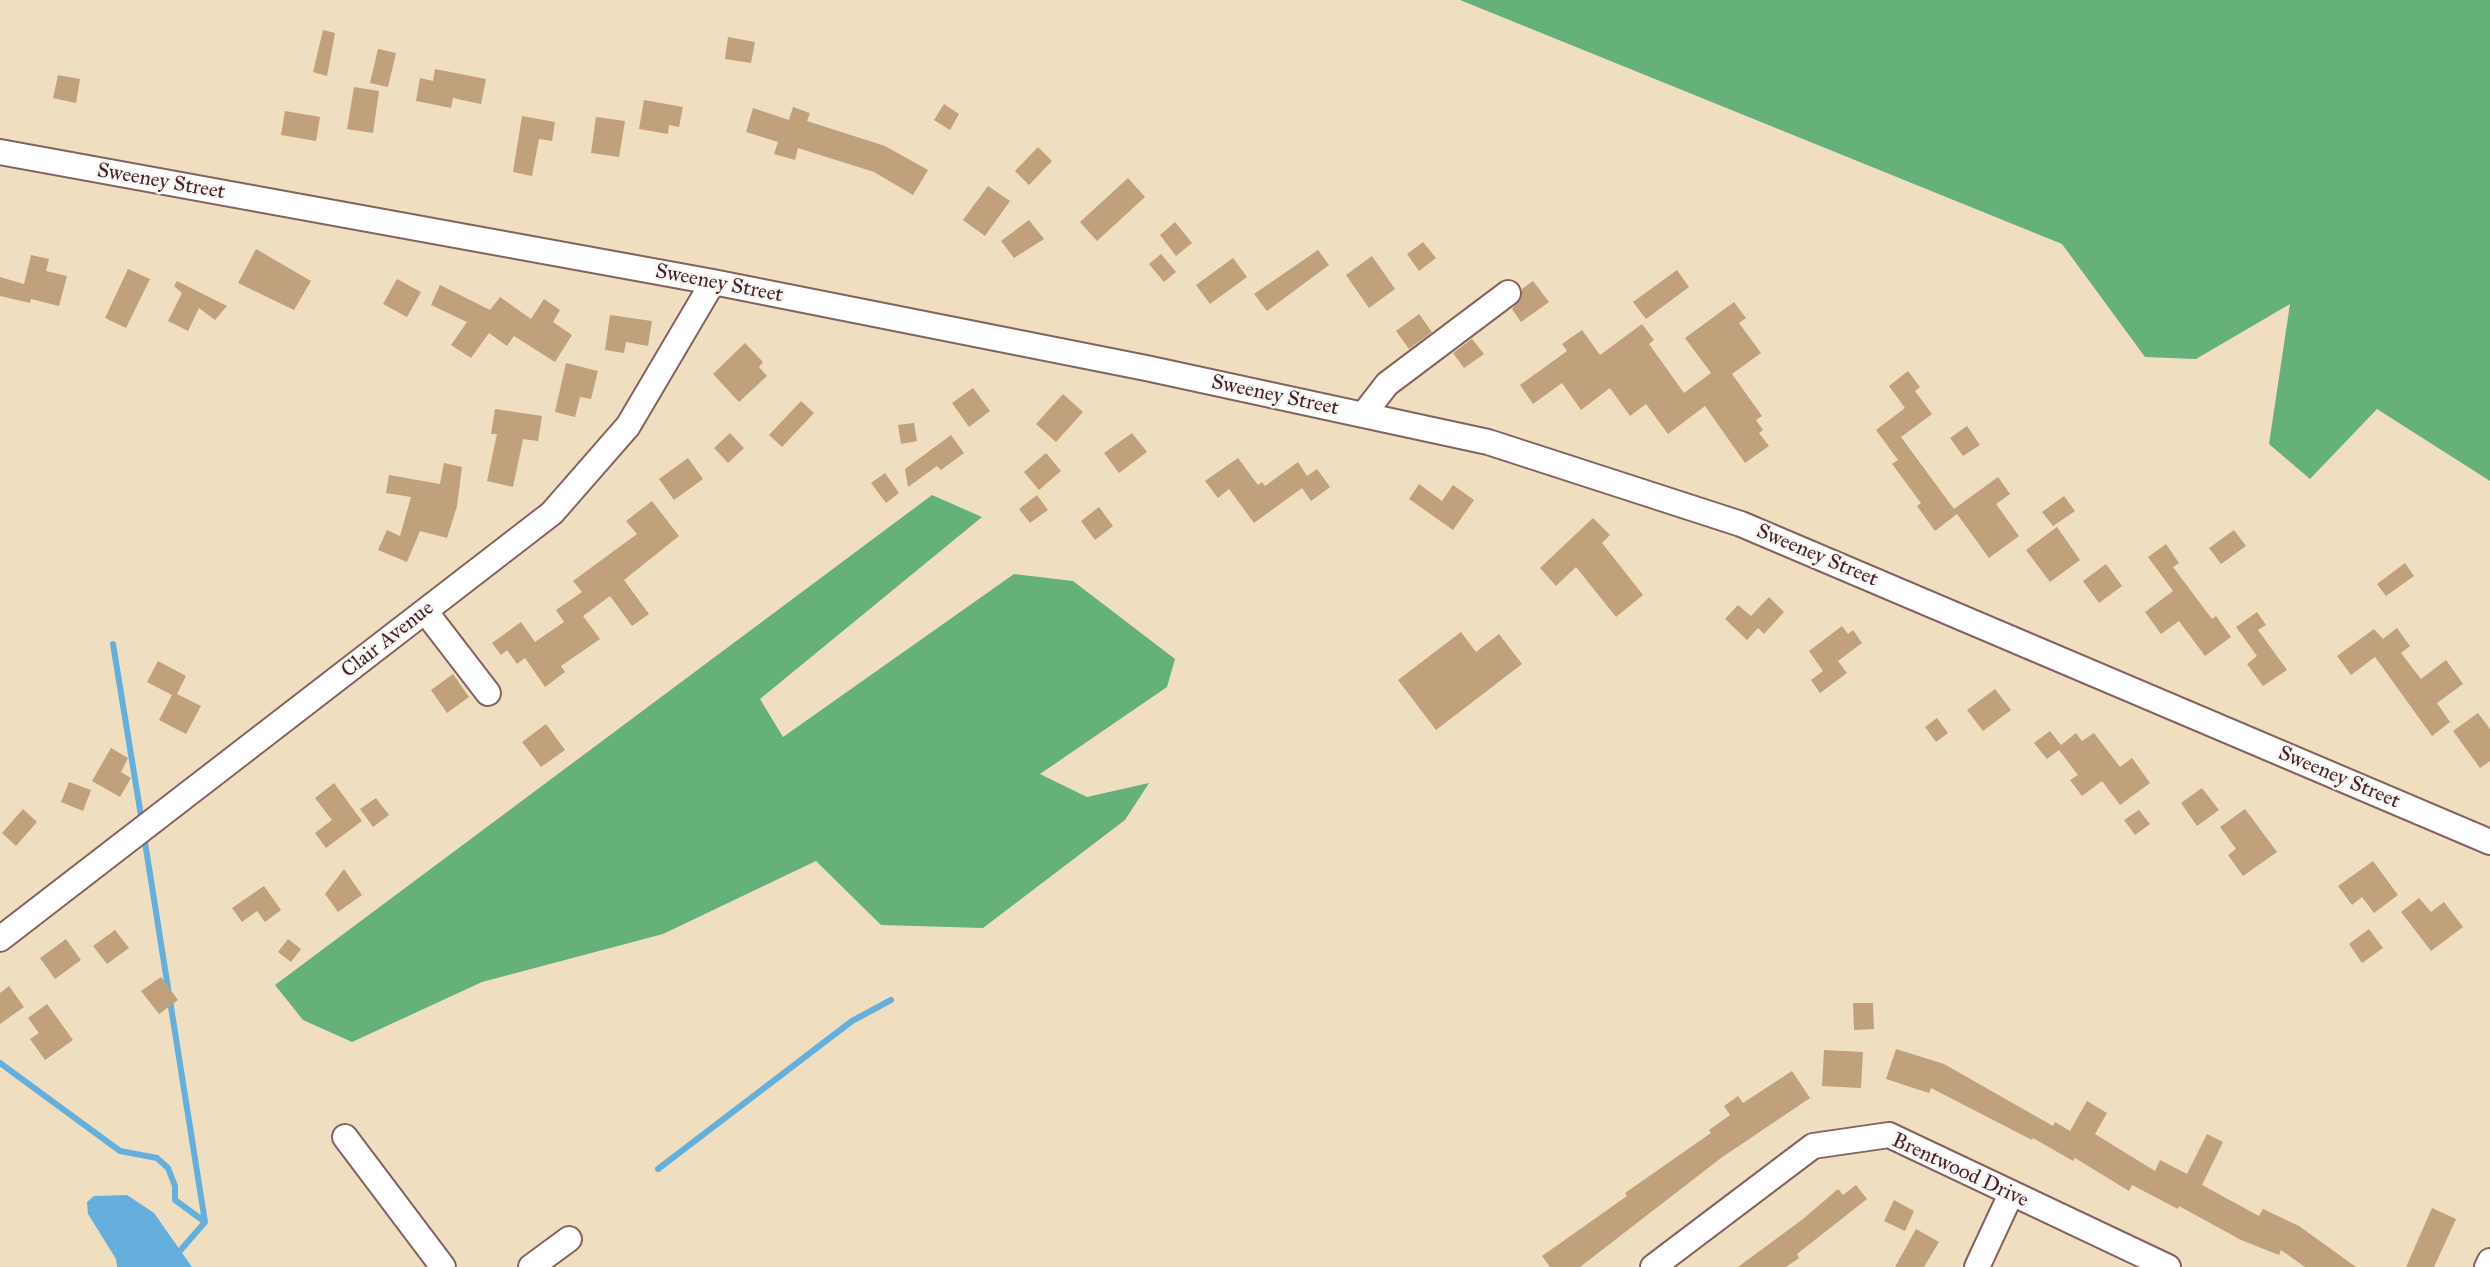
<!DOCTYPE html>
<html>
<head>
<meta charset="utf-8">
<style>
  body { margin:0 }
  canvas { display:block; background:#f0dec0 }
</style>
</head>
<body>
<canvas width="2490" height="1267"></canvas>
<script>
const ctx = document.querySelector('canvas').getContext('2d');
ctx.lineJoin = 'round';
function paint(path, color) { ctx.fillStyle = color; ctx.fill(path, 'evenodd'); }
const poly = rows => new Path2D(rows.map(r => 'M' + r).join(''));
function trace(path, color, width, dash) { ctx.strokeStyle = color; ctx.lineWidth = width; ctx.lineCap = dash ? 'butt' : 'round'; ctx.setLineDash(dash || []); ctx.stroke(path); }
function label(font, color, halo, rows, align = 'center') {
  ctx.font = font + ' "IM FELL Great Primer",serif'; ctx.lineWidth = 5; ctx.setLineDash([]); ctx.textBaseline = 'middle'; ctx.strokeStyle = halo; ctx.fillStyle = color; for (const [text, x, y, turn = 0] of rows) {
    ctx.save(); ctx.translate(x, y); ctx.rotate((+turn || 0) * Math.PI / 180); ctx.textAlign = isNaN(turn) ? turn : align; if (halo) ctx.strokeText(text, 0, 0); ctx.fillText(text, 0, 0); ctx.restore();
  }
}
paint(poly([
  [1460,0,2490,0,2490,481,2377,409,2310,479,2269,444,2290,304,2196,359,2145,357,2062,244],
  [932,495,982,517,760,699,783,737,1014,574,1073,581,1175,659,1167,687,1040,774,1087,797,1149,783,1125,820,983,928,881,925,816,861,663,934,482,982,352,1042,303,1020,275,985]
]), '#66b17a');
paint(poly([
  [127,1195,154,1213,192,1267,117,1267,116,1259,88,1214,87,1202,94,1196]
]), '#65afdd');
trace(poly([
  [113,644,142,822],
  [0,1063,120,1151,157,1158,168,1168,175,1186,175,1200,205,1222,144,836],
  [658,1169,852,1021,891,1000],
  [166,1267,205,1222]
]), '#65afdd', 6);
paint(poly([
  [323,30,335,33,327,76,313,72],
  [728,37,755,42,751,63,725,59],
  [378,49,396,53,388,87,370,83],
  [435,69,486,79,481,104,453,98,451,108,416,101,420,78,433,81],
  [58,75,80,79,76,103,53,98],
  [354,87,379,91,373,133,347,129],
  [644,100,683,107,679,127,669,125,668,134,639,129],
  [944,104,959,114,950,130,934,120],
  [793,107,810,113,807,121,885,146,928,170,913,195,874,172,798,148,795,160,774,154,778,142,746,132,753,108,789,120],
  [285,111,320,117,316,141,281,135],
  [522,116,555,122,552,141,539,139,532,176,513,172],
  [596,117,625,121,619,157,591,153],
  [1038,147,1052,161,1029,185,1015,171],
  [1128,178,1145,197,1097,241,1080,222],
  [988,186,1010,201,985,236,963,220],
  [1029,220,1044,239,1014,258,1001,241],
  [1175,222,1192,243,1176,256,1160,235],
  [1423,242,1436,258,1419,271,1407,254],
  [256,249,311,281,294,310,238,283],
  [1318,250,1329,265,1267,311,1254,294],
  [1161,254,1176,272,1164,282,1149,264],
  [31,255,49,259,46,271,67,276,59,306,31,299,30,303,0,296,0,277,24,284],
  [1372,256,1395,289,1369,308,1346,275],
  [1233,258,1247,277,1210,304,1196,285],
  [128,269,150,279,126,328,105,318],
  [1677,270,1689,287,1646,319,1633,302],
  [397,279,421,292,407,317,383,304],
  [177,281,227,306,215,320,199,308,188,331,168,321,182,293,174,286],
  [1533,281,1549,302,1521,322,1512,309,1521,299,1522,289],
  [440,285,490,310,500,297,531,319,544,299,560,310,553,322,572,335,555,362,514,336,507,346,489,333,471,358,451,345,467,322,431,305],
  [1734,302,1746,318,1739,323,1761,353,1732,374,1762,416,1756,420,1763,430,1759,433,1769,446,1745,463,1705,406,1668,434,1646,404,1630,416,1610,388,1581,410,1562,383,1533,404,1520,385,1567,351,1562,344,1582,330,1600,355,1642,324,1654,340,1649,344,1684,393,1711,373,1685,338],
  [1419,314,1432,332,1409,349,1396,331],
  [610,315,652,321,648,346,626,342,624,353,605,350],
  [1472,339,1484,354,1464,368,1453,353],
  [745,343,763,362,759,367,767,376,739,402,713,374],
  [566,363,598,371,591,399,580,397,575,417,555,412],
  [1908,371,1920,387,1915,391,1932,414,1901,437,1954,509,1998,477,2010,494,1996,504,2019,536,1989,558,1957,514,1935,531,1917,506,1921,503,1892,464,1898,460,1876,430,1905,408,1889,386],
  [973,388,990,411,969,427,952,403],
  [1063,394,1083,412,1056,442,1036,424],
  [801,401,814,413,782,447,769,435],
  [495,409,542,416,538,441,523,439,513,487,487,481,497,434,491,434],
  [914,423,917,441,901,444,898,425],
  [1967,426,1980,445,1963,456,1950,438],
  [730,433,744,448,728,463,714,448],
  [1132,433,1147,452,1119,473,1104,453],
  [951,435,964,453,941,470,937,466,908,487,905,469],
  [1046,453,1061,471,1039,490,1024,472],
  [688,458,703,479,674,500,659,479],
  [1238,458,1258,485,1262,482,1265,486,1298,462,1307,476,1317,469,1330,487,1311,501,1302,488,1254,523,1229,489,1218,498,1205,481],
  [444,463,462,467,457,506,447,538,420,531,407,562,378,550,387,530,400,536,411,497,386,493,389,475,440,484],
  [885,473,899,493,886,503,871,483],
  [1419,484,1442,501,1453,485,1474,500,1453,530,1409,499],
  [1037,495,1048,510,1030,523,1019,509],
  [2064,496,2075,511,2053,526,2042,512],
  [652,501,679,536,624,580,649,614,632,626,610,596,583,616,600,639,561,666,565,672,545,687,525,658,517,664,507,650,501,655,492,643,521,622,535,642,564,622,556,610,582,592,573,581,637,534,626,521],
  [1099,507,1113,526,1095,540,1081,521],
  [1593,518,1610,535,1602,543,1643,595,1616,617,1576,567,1556,586,1540,568],
  [2057,527,2080,560,2050,582,2026,550],
  [2234,530,2246,546,2221,564,2209,548],
  [2166,544,2179,563,2173,567,2212,619,2216,616,2231,637,2205,656,2179,621,2161,634,2145,612,2173,591,2148,557],
  [2405,563,2414,576,2386,596,2377,584],
  [2106,564,2122,586,2099,603,2083,581],
  [1769,597,1784,612,1764,634,1758,628,1747,640,1725,619,1738,605,1751,616],
  [2257,612,2266,625,2258,630,2287,670,2263,686,2247,664,2257,656,2236,627],
  [1842,626,1848,634,1853,630,1862,643,1838,661,1847,673,1820,693,1811,680,1823,671,1809,651],
  [2397,628,2410,646,2401,653,2421,679,2446,660,2463,684,2437,703,2450,722,2432,736,2375,657,2351,675,2337,656,2374,629,2383,639],
  [1461,632,1476,652,1499,634,1522,664,1436,730,1398,680],
  [158,661,186,676,177,694,201,706,186,734,159,720,172,695,147,682],
  [453,674,469,697,447,713,431,690],
  [1995,689,2011,710,1983,731,1967,710],
  [2478,713,2490,729,2490,761,2480,768,2453,731],
  [1937,718,1948,733,1936,742,1925,727],
  [546,724,565,750,541,767,522,742],
  [2050,731,2061,745,2076,733,2082,741,2094,733,2120,767,2132,758,2150,783,2120,805,2102,781,2082,796,2070,780,2078,775,2059,750,2047,759,2034,743],
  [111,748,128,758,121,772,131,778,120,797,92,781],
  [69,782,91,790,83,811,61,802],
  [334,783,362,821,326,848,315,833,332,820,315,798],
  [2202,788,2219,810,2197,826,2181,803],
  [376,798,389,815,373,827,360,809],
  [23,809,37,822,16,846,2,833],
  [2245,809,2277,852,2243,876,2228,855,2236,849,2220,827],
  [2139,810,2150,824,2135,835,2124,820],
  [2373,861,2398,895,2374,913,2362,897,2352,905,2338,886],
  [344,869,362,895,338,912,325,894],
  [264,886,281,910,265,922,257,911,242,922,232,908],
  [2419,898,2431,912,2444,902,2463,927,2431,951,2401,912],
  [2369,929,2383,948,2362,963,2349,944],
  [115,930,129,948,107,964,93,946],
  [66,939,81,960,55,979,40,958],
  [288,939,301,949,291,962,278,952],
  [161,977,178,1000,159,1014,141,991],
  [9,986,24,1007,0,1024,0,993],
  [1853,1003,1873,1003,1874,1029,1854,1030],
  [47,1004,73,1040,45,1060,30,1039,39,1033,28,1018],
  [1896,1049,1944,1064,2053,1126,2055,1122,2070,1131,2087,1101,2107,1113,2095,1134,2155,1171,2160,1160,2187,1174,2207,1134,2223,1142,2202,1185,2259,1216,2263,1209,2299,1226,2356,1267,2305,1267,2281,1250,2279,1255,2241,1240,2179,1206,2178,1209,2132,1185,2129,1191,2075,1158,2073,1161,2033,1138,2032,1140,1931,1088,1929,1093,1886,1079],
  [1824,1050,1863,1052,1861,1088,1822,1086],
  [1792,1071,1810,1098,1721,1158,1580,1267,1550,1267,1542,1256,1627,1196,1625,1193,1711,1133,1709,1130,1730,1115,1724,1106,1738,1096,1743,1103],
  [1856,1185,1867,1199,1797,1254,1799,1258,1786,1267,1738,1267,1803,1219,1838,1189,1843,1195],
  [1894,1200,1914,1211,1905,1231,1884,1221],
  [2432,1208,2456,1219,2434,1267,2406,1267],
  [1916,1229,1939,1242,1924,1267,1895,1267]
]), '#c1a07c');
const minor = poly([
  [0,152,713,282,1146,368,1488,442,1741,524,2490,842],
  [1363,415,1387,384,1508,293],
  [425,611,488,693],
  [0,939,552,513,628,426,713,282],
  [345,1137,443,1267],
  [531,1267,569,1239],
  [1653,1267,1813,1146,1889,1135,2168,1267],
  [1977,1267,2011,1194],
  [2487,1267,2490,1261]
]);
trace(minor, '#84625f', 28);
trace(minor, '#fff', 24);
label('21px', '#4a1f2b', '#f6f6f2', [
  ["Sweeney Street",161,182,10],
  ["Sweeney Street",719,284,11],
  ["Sweeney Street",1275,396,12],
  ["Sweeney Street",1817,556,23],
  ["Clair Avenue",388,640,-38],
  ["Sweeney Street",2339,778,23],
  ["Brentwood Drive",1960,1171,25]
]);
</script>
</body>
</html>
